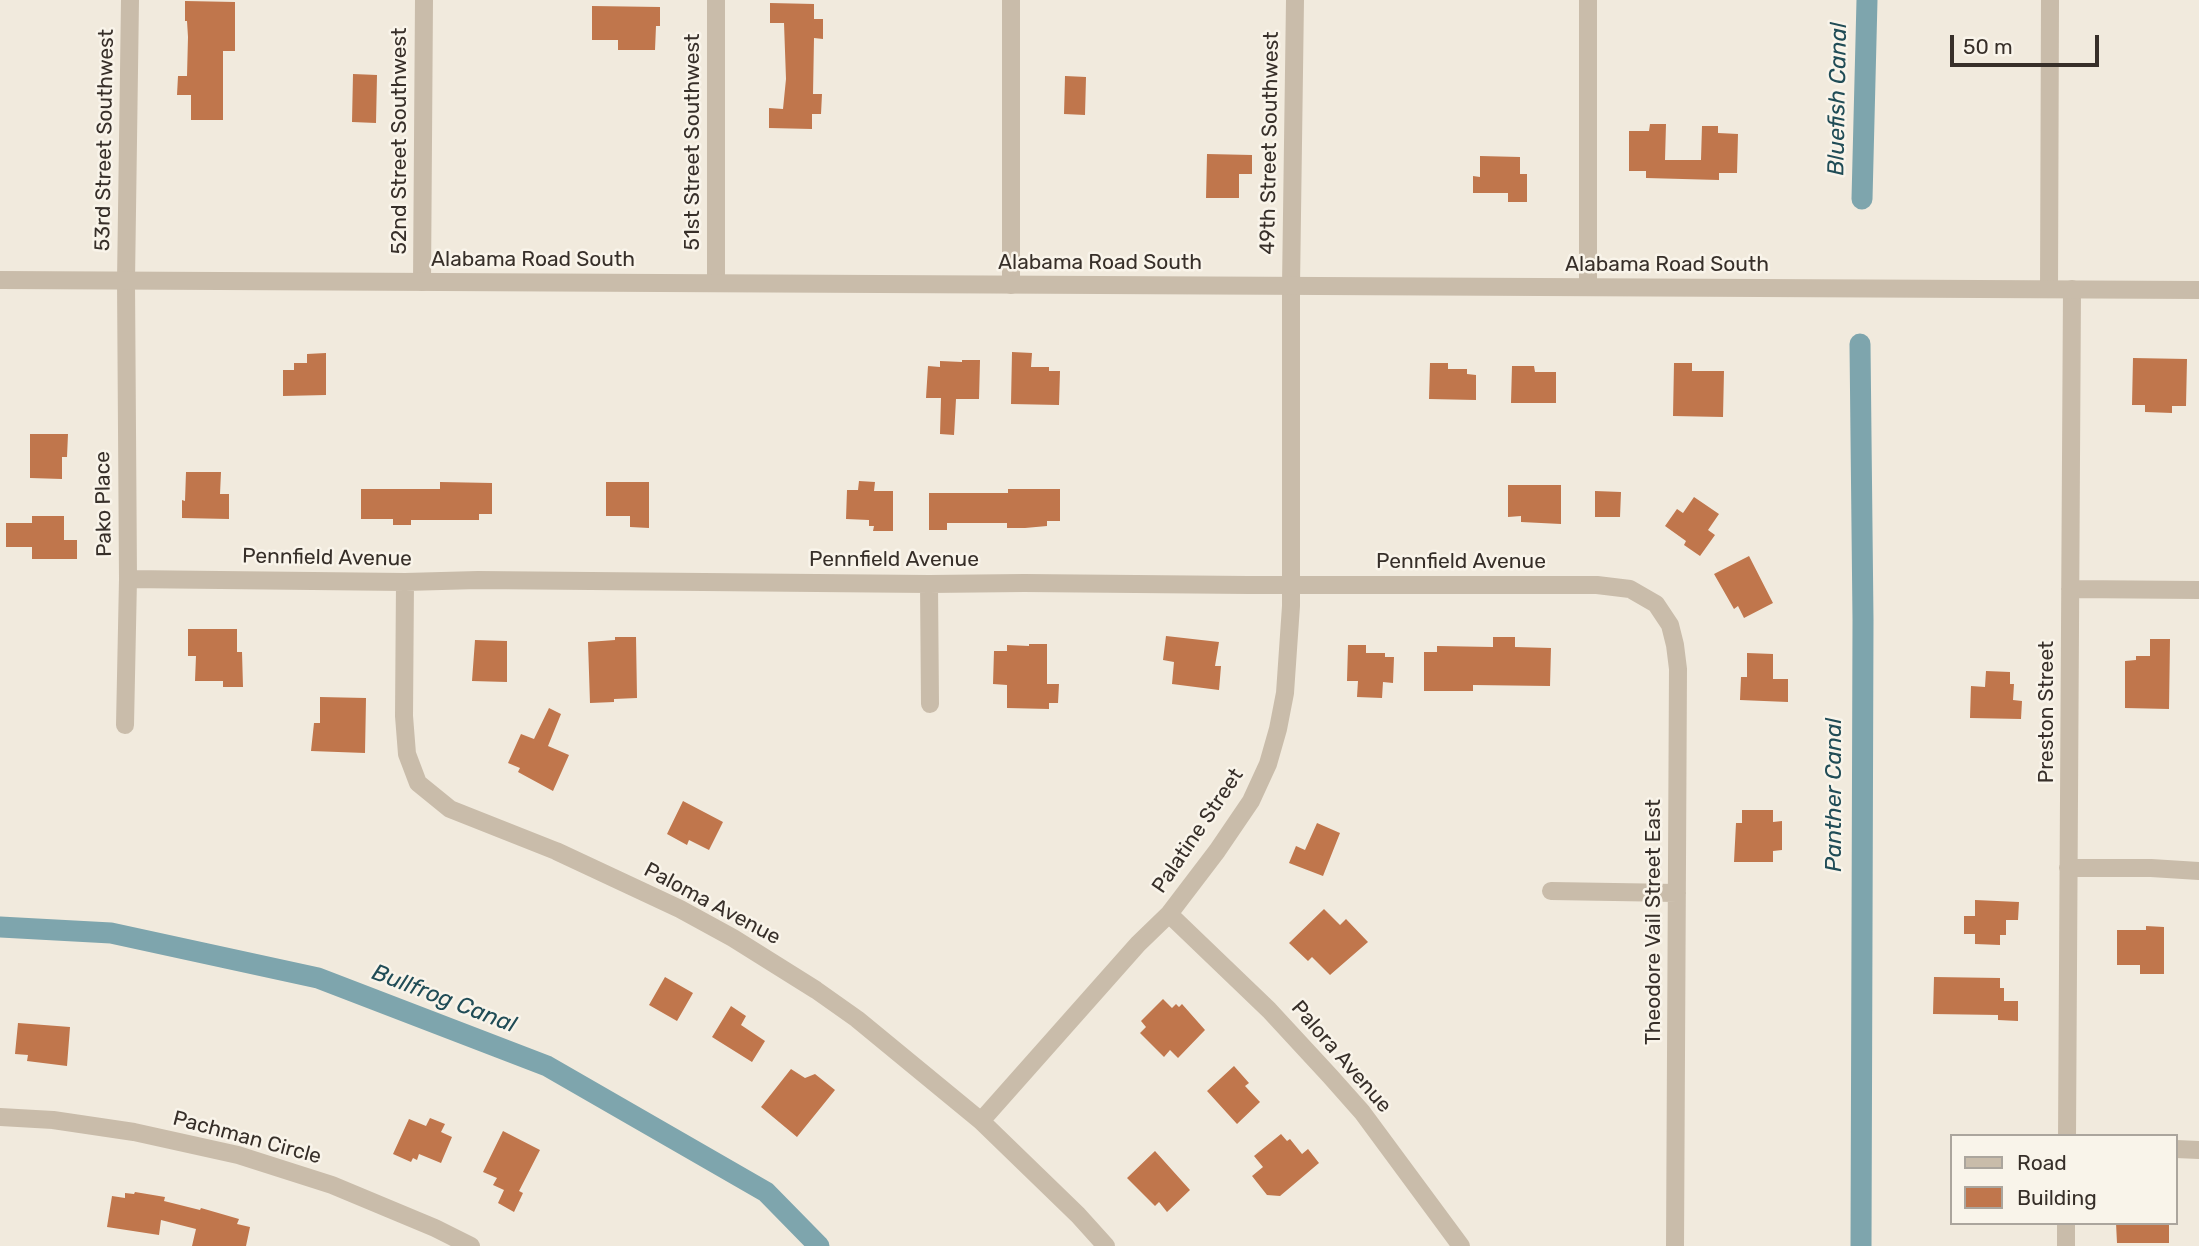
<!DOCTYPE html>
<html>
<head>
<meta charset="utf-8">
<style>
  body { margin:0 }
  #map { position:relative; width:2199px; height:1246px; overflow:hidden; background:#f1eadd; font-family:Rubik,sans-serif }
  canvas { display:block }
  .legend { position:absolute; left:1950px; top:1134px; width:228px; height:91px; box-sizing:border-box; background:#f9f4ea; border:2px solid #aba59d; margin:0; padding:9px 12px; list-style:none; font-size:21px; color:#372f29 }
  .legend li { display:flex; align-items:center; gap:14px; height:35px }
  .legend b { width:35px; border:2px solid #aba59d }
  .scale { position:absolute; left:1950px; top:35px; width:149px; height:32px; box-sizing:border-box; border:4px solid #372f29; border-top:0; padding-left:9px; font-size:21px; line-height:24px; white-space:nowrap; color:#372f29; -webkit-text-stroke:5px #f9f4ea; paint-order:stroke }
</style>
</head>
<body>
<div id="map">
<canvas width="2199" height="1246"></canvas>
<ul class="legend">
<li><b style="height:9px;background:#c9bcaa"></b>Road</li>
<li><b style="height:19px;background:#c0764c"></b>Building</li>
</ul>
<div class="scale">50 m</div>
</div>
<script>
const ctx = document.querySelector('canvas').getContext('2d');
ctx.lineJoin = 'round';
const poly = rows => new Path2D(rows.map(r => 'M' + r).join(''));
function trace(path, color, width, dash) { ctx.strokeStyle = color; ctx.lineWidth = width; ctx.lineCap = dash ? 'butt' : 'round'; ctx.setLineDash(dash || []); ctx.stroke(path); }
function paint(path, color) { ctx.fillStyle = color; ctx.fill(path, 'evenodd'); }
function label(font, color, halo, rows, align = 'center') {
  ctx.font = font + ' Rubik,sans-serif'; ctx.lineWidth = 5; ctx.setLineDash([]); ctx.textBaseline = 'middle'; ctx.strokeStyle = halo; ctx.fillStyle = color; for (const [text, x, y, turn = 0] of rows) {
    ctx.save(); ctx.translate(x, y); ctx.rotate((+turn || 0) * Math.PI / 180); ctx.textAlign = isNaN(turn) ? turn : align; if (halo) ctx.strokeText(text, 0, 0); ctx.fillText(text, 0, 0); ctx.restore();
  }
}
trace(poly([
  [1862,199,1867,0],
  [1860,344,1863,620,1861,1246],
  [0,927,111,933,318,978,547,1066,766,1192,819,1246]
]), '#7ea5ad', 21);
paint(poly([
  [185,1,235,2,235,51,223,51,223,120,191,120,191,95,177,95,178,76,187,76,188,37,187,21,185,21],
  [770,3,814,4,814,19,823,19,823,39,814,38,813,94,822,94,821,114,812,114,812,129,769,128,769,108,783,109,786,79,784,23,770,23],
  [592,6,660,7,660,26,656,26,655,50,618,50,618,40,592,40],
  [353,74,377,75,376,123,352,122],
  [1065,76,1086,77,1085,115,1064,114],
  [1650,124,1666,124,1665,160,1701,160,1702,126,1718,126,1718,133,1738,134,1737,173,1719,173,1719,180,1646,178,1646,171,1629,171,1629,131,1649,131],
  [1207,154,1252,155,1252,174,1239,174,1239,198,1206,198],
  [1480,156,1520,157,1520,174,1527,174,1527,202,1508,202,1508,193,1473,193,1473,176,1480,177],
  [1012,352,1032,353,1031,367,1049,367,1049,371,1060,371,1059,405,1011,404],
  [326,353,326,395,283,396,283,370,294,370,294,363,307,363,307,354],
  [2133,358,2187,359,2186,406,2172,406,2172,413,2145,412,2145,405,2132,405],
  [962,360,980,360,979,399,956,399,954,435,940,434,941,398,926,398,928,366,940,367,940,361,962,362],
  [1430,363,1448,363,1448,369,1467,369,1467,374,1476,375,1476,400,1429,399],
  [1674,363,1692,363,1692,371,1724,371,1723,417,1673,416],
  [1512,366,1534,366,1535,372,1556,372,1556,403,1511,403],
  [30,434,68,434,67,457,62,457,62,479,30,478],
  [186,472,221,472,220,494,229,494,229,519,182,518,182,500,185,501],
  [859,481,875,482,874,491,893,491,893,531,873,531,874,526,869,526,869,520,846,519,847,490,858,490],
  [440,482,492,483,492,514,479,514,479,520,411,520,411,525,393,525,393,519,361,519,361,489,440,489],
  [606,482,649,482,649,528,630,527,630,516,606,516],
  [1508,485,1561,485,1561,524,1521,522,1521,516,1508,517],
  [1008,489,1060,489,1060,521,1047,521,1047,526,1025,528,1007,528,1007,523,947,523,947,530,929,530,929,493,1008,493],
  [1595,491,1621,492,1620,517,1595,517],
  [1694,497,1719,514,1708,530,1715,535,1700,556,1684,545,1686,541,1665,526,1677,509,1683,513],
  [32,516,64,516,64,540,77,540,77,559,32,559,32,547,6,547,6,523,32,523],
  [1749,556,1773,603,1744,618,1738,606,1734,609,1714,574],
  [188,629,237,629,237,652,242,652,243,687,223,687,223,681,195,681,196,656,188,656],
  [1166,636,1219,642,1215,666,1221,666,1219,690,1172,684,1174,662,1163,660],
  [615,637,636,637,637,698,614,699,614,702,590,703,588,642,615,640],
  [1493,637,1515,637,1515,647,1551,648,1550,686,1473,685,1473,691,1424,691,1424,652,1437,652,1437,646,1493,647],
  [2150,639,2170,639,2169,709,2125,708,2125,661,2136,660,2136,656,2150,656],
  [475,640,507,641,507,682,472,681],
  [1029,644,1047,644,1047,684,1059,684,1058,703,1049,703,1049,709,1007,708,1007,685,993,684,994,651,1007,651,1007,645,1029,646],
  [1348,645,1366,645,1366,653,1385,653,1385,657,1394,657,1393,683,1383,682,1382,698,1357,697,1358,681,1347,681],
  [1747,653,1773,654,1773,679,1788,679,1788,702,1740,700,1741,677,1747,677],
  [1986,671,2010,672,2010,684,2014,684,2013,700,2022,701,2021,719,1970,718,1971,686,1985,687],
  [320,697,366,698,365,753,311,751,314,723,320,723],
  [549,708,561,714,548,746,569,755,553,791,518,772,520,768,508,763,521,734,534,739],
  [683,801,723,822,709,850,689,840,687,845,667,834],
  [1742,810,1773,810,1773,822,1782,821,1782,850,1773,851,1773,862,1734,862,1736,823,1742,823],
  [1317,823,1340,833,1323,876,1289,863,1296,846,1305,850],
  [1975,900,2019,902,2018,920,2006,920,2006,935,2000,935,2000,945,1975,944,1975,934,1964,934,1964,916,1975,916],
  [1324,909,1340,925,1346,919,1368,942,1330,975,1312,957,1308,961,1289,943],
  [2146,926,2164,927,2164,974,2140,974,2140,965,2117,965,2117,930,2146,930],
  [665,977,693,993,677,1021,649,1005],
  [1934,977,2000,978,2000,988,2004,988,2004,1001,2018,1001,2018,1021,1998,1020,1998,1015,1933,1014],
  [1163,999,1172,1008,1176,1004,1179,1007,1182,1004,1205,1030,1178,1058,1170,1050,1164,1057,1140,1033,1146,1027,1141,1021],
  [731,1006,746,1016,741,1025,765,1041,752,1062,712,1037],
  [18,1023,70,1027,67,1066,27,1061,28,1055,15,1054],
  [1234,1066,1249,1083,1245,1086,1260,1102,1237,1124,1207,1091],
  [791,1069,805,1078,815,1074,835,1090,797,1137,761,1107],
  [430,1118,445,1124,441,1132,452,1137,441,1163,419,1154,417,1160,413,1158,411,1162,393,1154,409,1119,426,1126],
  [503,1131,540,1150,519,1191,523,1193,514,1212,498,1203,504,1190,493,1185,497,1178,483,1172],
  [1281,1134,1287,1141,1290,1139,1302,1154,1308,1149,1319,1163,1280,1196,1267,1195,1252,1176,1263,1167,1254,1156],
  [1155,1151,1190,1190,1167,1212,1159,1202,1155,1206,1127,1178],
  [135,1192,165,1197,164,1201,200,1210,201,1208,239,1219,237,1224,250,1227,246,1246,192,1246,196,1229,161,1220,159,1235,107,1227,112,1196,125,1198,125,1193,134,1194],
  [2116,1223,2169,1223,2169,1243,2117,1243]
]), '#c0764c');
trace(poly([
  [716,0,716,283],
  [422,282,424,0],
  [1011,285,1011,0],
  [1588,287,1588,0],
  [2049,289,2050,0],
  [128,579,405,582,478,580,929,584,1024,583,1248,585,1597,585,1630,589,1656,604,1670,625,1675,645,1678,669,1675,1246],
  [405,582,404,716,407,754,418,783,450,809,556,851,680,909,733,938,816,990,857,1019,981,1121,1078,1215,1106,1246],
  [929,584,930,704],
  [2070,589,2199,590],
  [125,725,128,579,126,281,130,0],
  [2068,868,2151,868,2199,871],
  [1551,891,1677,893],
  [1169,914,1269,1010,1330,1076,1362,1112,1461,1246],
  [0,1117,53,1120,134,1132,238,1155,332,1185,435,1228,471,1246],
  [981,1121,1138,944,1169,914,1217,851,1251,801,1268,764,1278,729,1285,693,1291,606,1291,286,1295,0],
  [2067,1136,2072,289],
  [2176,1149,2199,1150],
  [2066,1246,2066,1223]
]), '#c9bcaa', 18);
trace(poly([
  [0,280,2199,290]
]), '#c9bcaa', 18);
label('21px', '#372f29', '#f9f4ea', [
  ["53rd Street Southwest",105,140,-89],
  ["52nd Street Southwest",400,141,-90],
  ["51st Street Southwest",693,142,-90],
  ["49th Street Southwest",1270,143,-89],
  ["Alabama Road South",533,260],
  ["Alabama Road South",1100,263],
  ["Alabama Road South",1667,265],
  ["Pako Place",104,504,-91],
  ["Pennfield Avenue",327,558,1],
  ["Pennfield Avenue",894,560],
  ["Pennfield Avenue",1461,562],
  ["Preston Street",2047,712,-90],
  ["Palatine Street",1198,831,-56],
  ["Paloma Avenue",712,904,28],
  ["Theodore Vail Street East",1654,922,-90],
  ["Palora Avenue",1341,1057,49],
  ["Pachman Circle",247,1138,15]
]);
label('italic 23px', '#204c56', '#f9f4ea', [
  ["Bluefish Canal",1838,99,-89],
  ["Panther Canal",1834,795,-90],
  ["Bullfrog Canal",444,999,21]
]);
</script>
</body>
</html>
